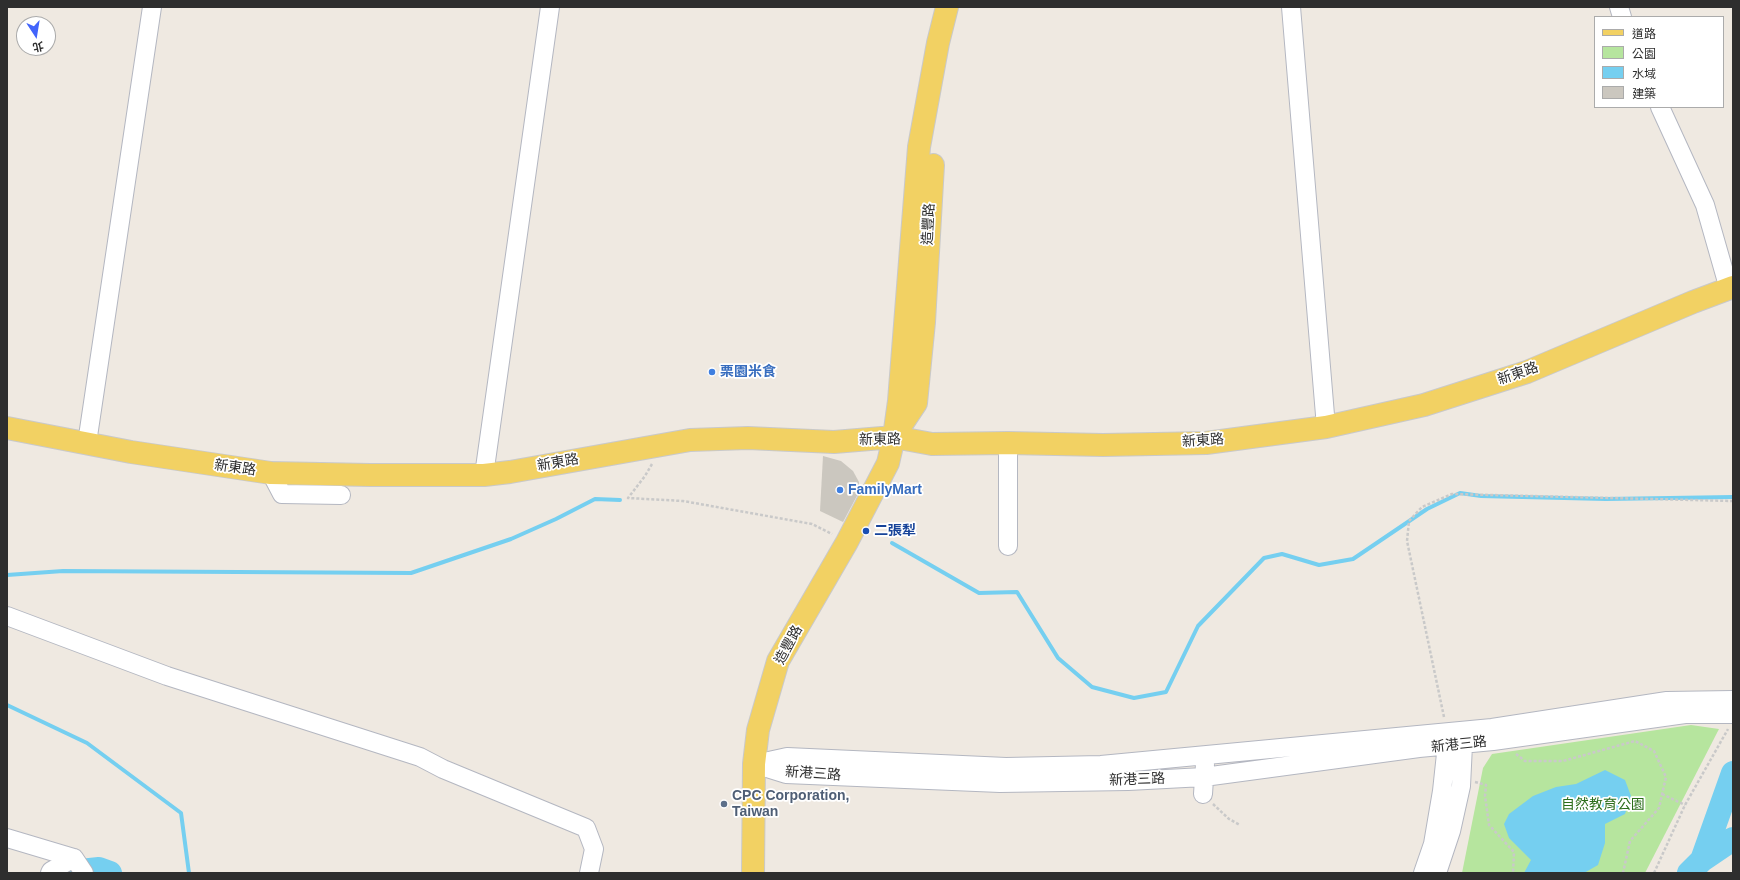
<!DOCTYPE html>
<html>
<head>
<meta charset="utf-8">
<style>
  body { margin:0 }
  #map { position:relative; width:1740px; height:880px; overflow:hidden; background:#efe9e1; font-family:Arial,"Noto Sans TC",sans-serif }
  canvas { display:block }
  .frame { position:absolute; inset:0; border:8px solid #2e2e2e; pointer-events:none }
  .legend { position:absolute; left:1594px; top:16px; width:130px; height:92px; box-sizing:border-box; background:#fff; border:1px solid #ababab; margin:0; padding:5px 7px; list-style:none; font-size:12px; color:#2e2e2e }
  .legend li { display:flex; align-items:center; gap:8px; height:20px }
  .legend b { width:20px; border:1px solid #ababab }
  .north { position:absolute; left:16px; top:16px; width:40px; height:40px; box-sizing:border-box; background:#fff; border:1px solid #ababab; border-radius:50%; rotate:168deg; font-size:11px; font-weight:700; line-height:16px; text-align:center; color:#2e2e2e }
  .north::after { content:''; display:block; margin:auto; width:14px; height:18px; background:#4264fb; clip-path:polygon(50% 0,100% 100%,50% 72%,0 100%) }
</style>
</head>
<body>
<div id="map">
<canvas width="1740" height="880"></canvas>
<div class="frame"></div>
<ul class="legend">
<li><b style="height:5px;background:#f2d163"></b>道路</li>
<li><b style="height:11px;background:#b6e59e"></b>公園</li>
<li><b style="height:11px;background:#75cff0"></b>水域</li>
<li><b style="height:11px;background:#cbc7bf"></b>建築</li>
</ul>
<div class="north">北</div>
</div>
<script>
const ctx = document.querySelector('canvas').getContext('2d');
ctx.lineJoin = 'round';
function paint(path, color) { ctx.fillStyle = color; ctx.fill(path, 'evenodd'); }
const poly = rows => new Path2D(rows.map(r => 'M' + r).join(''));
function trace(path, color, width, dash) { ctx.strokeStyle = color; ctx.lineWidth = width; ctx.lineCap = dash ? 'butt' : 'round'; ctx.setLineDash(dash || []); ctx.stroke(path); }
function label(font, color, halo, rows, align = 'center') {
  ctx.font = font + ' Arial,"Noto Sans TC",sans-serif'; ctx.lineWidth = 3.5; ctx.setLineDash([]); ctx.textBaseline = 'middle'; ctx.strokeStyle = halo; ctx.fillStyle = color; for (const [text, x, y, turn = 0] of rows) {
    ctx.save(); ctx.translate(x, y); ctx.rotate((+turn || 0) * Math.PI / 180); ctx.textAlign = isNaN(turn) ? turn : align; if (halo) ctx.strokeText(text, 0, 0); ctx.fillText(text, 0, 0); ctx.restore();
  }
}
paint(poly([
  [1691,725,1719,729,1645,873,1462,873,1483,768,1492,754]
]), '#b6e59e');
paint(poly([
  [1605,770,1625,780,1631,796,1625,814,1605,824,1605,843,1598,865,1584,873,1524,873,1531,860,1509,838,1504,824,1509,814,1533,796,1556,787,1576,784]
]), '#75cff0');
trace(poly([
  [892,543,979,593,1017,592,1058,658,1092,687,1134,698,1166,692,1198,626,1264,558,1282,554,1319,565,1353,559,1427,509,1460,493,1481,496,1606,499,1733,497],
  [7,575,63,571,411,573,511,539,556,519,595,499,620,500],
  [7,705,87,743,181,813,189,873]
]), '#75cff0', 4);
trace(poly([
  [1702,860,1733,773],
  [69,873,71,872,99,869,110,873],
  [1689,873,1702,860,1733,839]
]), '#75cff0', 24);
paint(poly([
  [823,456,841,461,853,471,859,482,859,492,843,522,820,511]
]), '#cbc7bf');
const minor = poly([
  [1291,7,1326,427],
  [1619,7,1622,17],
  [1660,107,1705,205,1729,289],
  [87,443,152,7],
  [271,473,282,494,341,495],
  [484,475,550,7],
  [1008,546,1008,443],
  [7,616,167,676,420,757,443,769,586,828,594,849,589,873],
  [754,764,786,774,1000,783,1128,781,1204,777,1419,748,1493,741,1685,714,1733,714],
  [755,764,787,757,1006,767,1101,765,1492,728,1667,701,1733,700],
  [1203,794,1205,764],
  [7,838,74,858,84,873],
  [50,873,51,871,74,858],
  [1423,873,1433,844,1442,791,1448,735],
  [1437,873,1451,831,1461,786,1463,745,1455,738]
]);
const major = poly([
  [7,428,131,452,271,473,370,475,484,475,510,472,690,440,748,438,834,442,894,437,932,444,1008,443,1103,445,1206,443,1326,427,1424,405,1527,372,1693,302,1733,287],
  [898,430,916,403,924,322,933,165],
  [753,873,754,764,758,730,778,661,847,542,888,463,894,437,899,401,919,147,938,43,947,7]
]);
trace(minor, '#b4b7c1', 20);
trace(major, '#c9c9c9', 24);
trace(poly([
  [652,464,645,476,628,498,683,501,812,524,832,534],
  [1444,717,1407,541,1409,521,1422,507,1452,494,1733,501],
  [1516,754,1525,761,1563,761,1635,741,1654,751,1666,777,1659,808,1630,841,1623,873],
  [1475,782,1486,785,1485,796,1489,825,1514,852,1513,873],
  [1662,794,1685,805],
  [1213,804,1229,819,1240,825],
  [1654,873,1685,805,1728,729]
]), '#c9c9c9', 2.5, [3, 2]);
trace(minor, '#fff', 18);
trace(major, '#f2d163', 22);
for (const [x, y, r, color] of [
  [712,372,4,"#3f7fe0"],
  [840,490,4,"#3f7fe0"],
  [866,531,4,"#1a4fb4"],
  [724,804,4,"#5c6f8a"]
]) { const dot = new Path2D(); dot.arc(x, y, r, 0, 2 * Math.PI); ctx.fillStyle = color; ctx.fill(dot); trace(dot, '#fff', 1.5); }
label('14px', '#2e2e2e', '#fff', [
  ["造豐路",929,224,-87],
  ["新東路",1518,374,-19],
  ["新東路",880,440,-1],
  ["新東路",1203,441,-4],
  ["新東路",558,463,-10],
  ["新東路",235,468,8],
  ["造豐路",789,645,-62],
  ["新港三路",1459,745,-6],
  ["新港三路",813,774,4],
  ["新港三路",1137,780,-2]
]);
label('bold 14px', '#366cbe', '#fff', [
  ["栗園米食",720,372],
  ["FamilyMart",848,490]
], 'left');
label('bold 14px', '#164399', '#fff', [
  ["二張犁",874,531]
], 'left');
label('bold 14px', '#4e5e75', '#fff', [
  ["CPC Corporation,",732,796],
  ["Taiwan",732,812]
], 'left');
label('14px', '#2c6e1b', '#fff', [
  ["自然教育公園",1603,805]
]);
</script>
</body>
</html>
